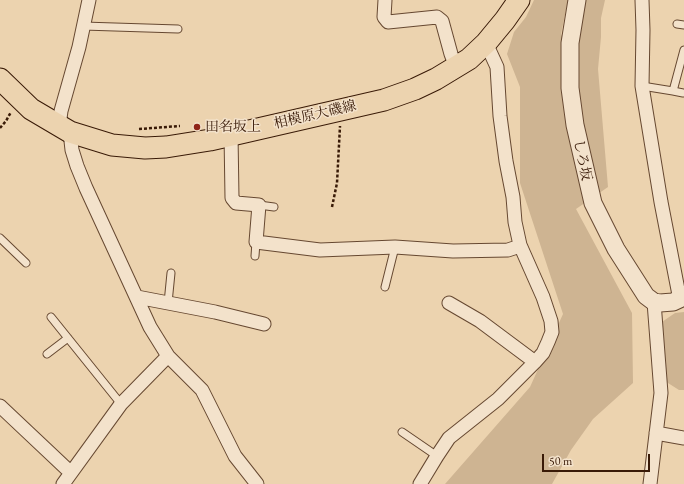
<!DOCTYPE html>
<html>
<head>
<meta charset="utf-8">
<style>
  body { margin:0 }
  #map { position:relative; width:684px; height:484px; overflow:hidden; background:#ecd3af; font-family:"EB Garamond",serif }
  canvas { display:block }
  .scale { position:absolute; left:542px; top:454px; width:108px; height:18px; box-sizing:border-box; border:2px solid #391a07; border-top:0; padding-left:5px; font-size:12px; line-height:14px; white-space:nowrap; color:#391a07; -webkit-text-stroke:3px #f3e2cb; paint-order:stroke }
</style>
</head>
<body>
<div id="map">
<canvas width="684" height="484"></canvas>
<div class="scale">50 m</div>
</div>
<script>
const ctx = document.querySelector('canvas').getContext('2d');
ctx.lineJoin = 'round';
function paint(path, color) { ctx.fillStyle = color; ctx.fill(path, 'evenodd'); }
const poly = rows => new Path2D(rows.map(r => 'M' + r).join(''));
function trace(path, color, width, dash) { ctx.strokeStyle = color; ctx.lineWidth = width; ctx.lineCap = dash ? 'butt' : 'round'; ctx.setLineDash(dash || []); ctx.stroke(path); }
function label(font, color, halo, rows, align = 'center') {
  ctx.font = font + ' "EB Garamond","Noto Serif JP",serif'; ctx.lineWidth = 3; ctx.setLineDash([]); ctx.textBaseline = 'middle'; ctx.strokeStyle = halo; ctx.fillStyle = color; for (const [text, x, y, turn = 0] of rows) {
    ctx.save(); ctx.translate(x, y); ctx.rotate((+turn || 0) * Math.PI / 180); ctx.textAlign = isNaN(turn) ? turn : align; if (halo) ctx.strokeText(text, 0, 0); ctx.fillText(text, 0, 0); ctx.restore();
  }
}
paint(poly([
  [534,0,568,0,561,34,564,41,585,0,605,0,601,18,601,37,598,69,608,187,576,209,632,313,633,383,593,419,571,450,552,484,445,484,530,387,563,314,520,183,520,87,507,54,514,32,526,17],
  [684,312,684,390,679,390,668,383,662,376,659,324,675,313]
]), '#ceb492');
const service = poly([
  [677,24,684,25],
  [83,26,178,29],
  [642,86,673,91,684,50],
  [673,91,683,93],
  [259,205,274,207],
  [0,238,26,263],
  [255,256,256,242],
  [385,287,395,247],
  [168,303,171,273],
  [51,317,121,404],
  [47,354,68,338],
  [402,432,437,456]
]);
const minor = poly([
  [385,0,384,17,388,22,437,17,442,21,451,54,456,67],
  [642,0,643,30,642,86,661,202,680,300],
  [59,126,61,111,79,47,89,0],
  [231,134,232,198,236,203,259,205,256,242,320,250,395,247,453,251,508,250,514,248,520,245,515,222,513,197,506,161,500,116,497,67,486,43],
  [137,297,215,312,264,324],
  [449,303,480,321,535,362],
  [168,356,202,390,235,456,257,484],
  [0,406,70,472],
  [656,433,684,438],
  [63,484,121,404,168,356,150,327,86,188,77,166,72,150,70,132],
  [420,484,437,456,449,438,498,399,535,362,543,353,548,342,552,332,551,321,543,297,520,245],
  [650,484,661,393,654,302]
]);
const tertiary = poly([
  [577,0,570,43,570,88,575,125,593,203,616,249,646,296,654,302,660,303,673,302,684,297]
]);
const primary = poly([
  [0,79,31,109,70,132,112,145,145,148,166,147,210,140,384,100,415,89,436,79,469,59,486,43,505,20,519,0]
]);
trace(service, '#664831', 9);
trace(minor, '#664831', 15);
trace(tertiary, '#664831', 19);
trace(primary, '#391a07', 23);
trace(poly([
  [0,128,6,121,11,112],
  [139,129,180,126],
  [332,207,337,183,340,126]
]), '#391a07', 2.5, [3, 2]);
trace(service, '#f3e2cb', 7);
trace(minor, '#f3e2cb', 13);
trace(tertiary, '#f3e2cb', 17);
trace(primary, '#ecd3af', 21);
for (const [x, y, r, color] of [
  [197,127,4,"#8f2418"]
]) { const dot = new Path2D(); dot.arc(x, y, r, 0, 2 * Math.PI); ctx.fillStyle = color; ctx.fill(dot); trace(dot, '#f3e2cb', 1.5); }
label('14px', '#391a07', '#f3e2cb', [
  ["相模原大磯線",315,115,-13],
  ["しろ坂",582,160,78]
]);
label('14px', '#391a07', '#f3e2cb', [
  ["田名坂上",205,127]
], 'left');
</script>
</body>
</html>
